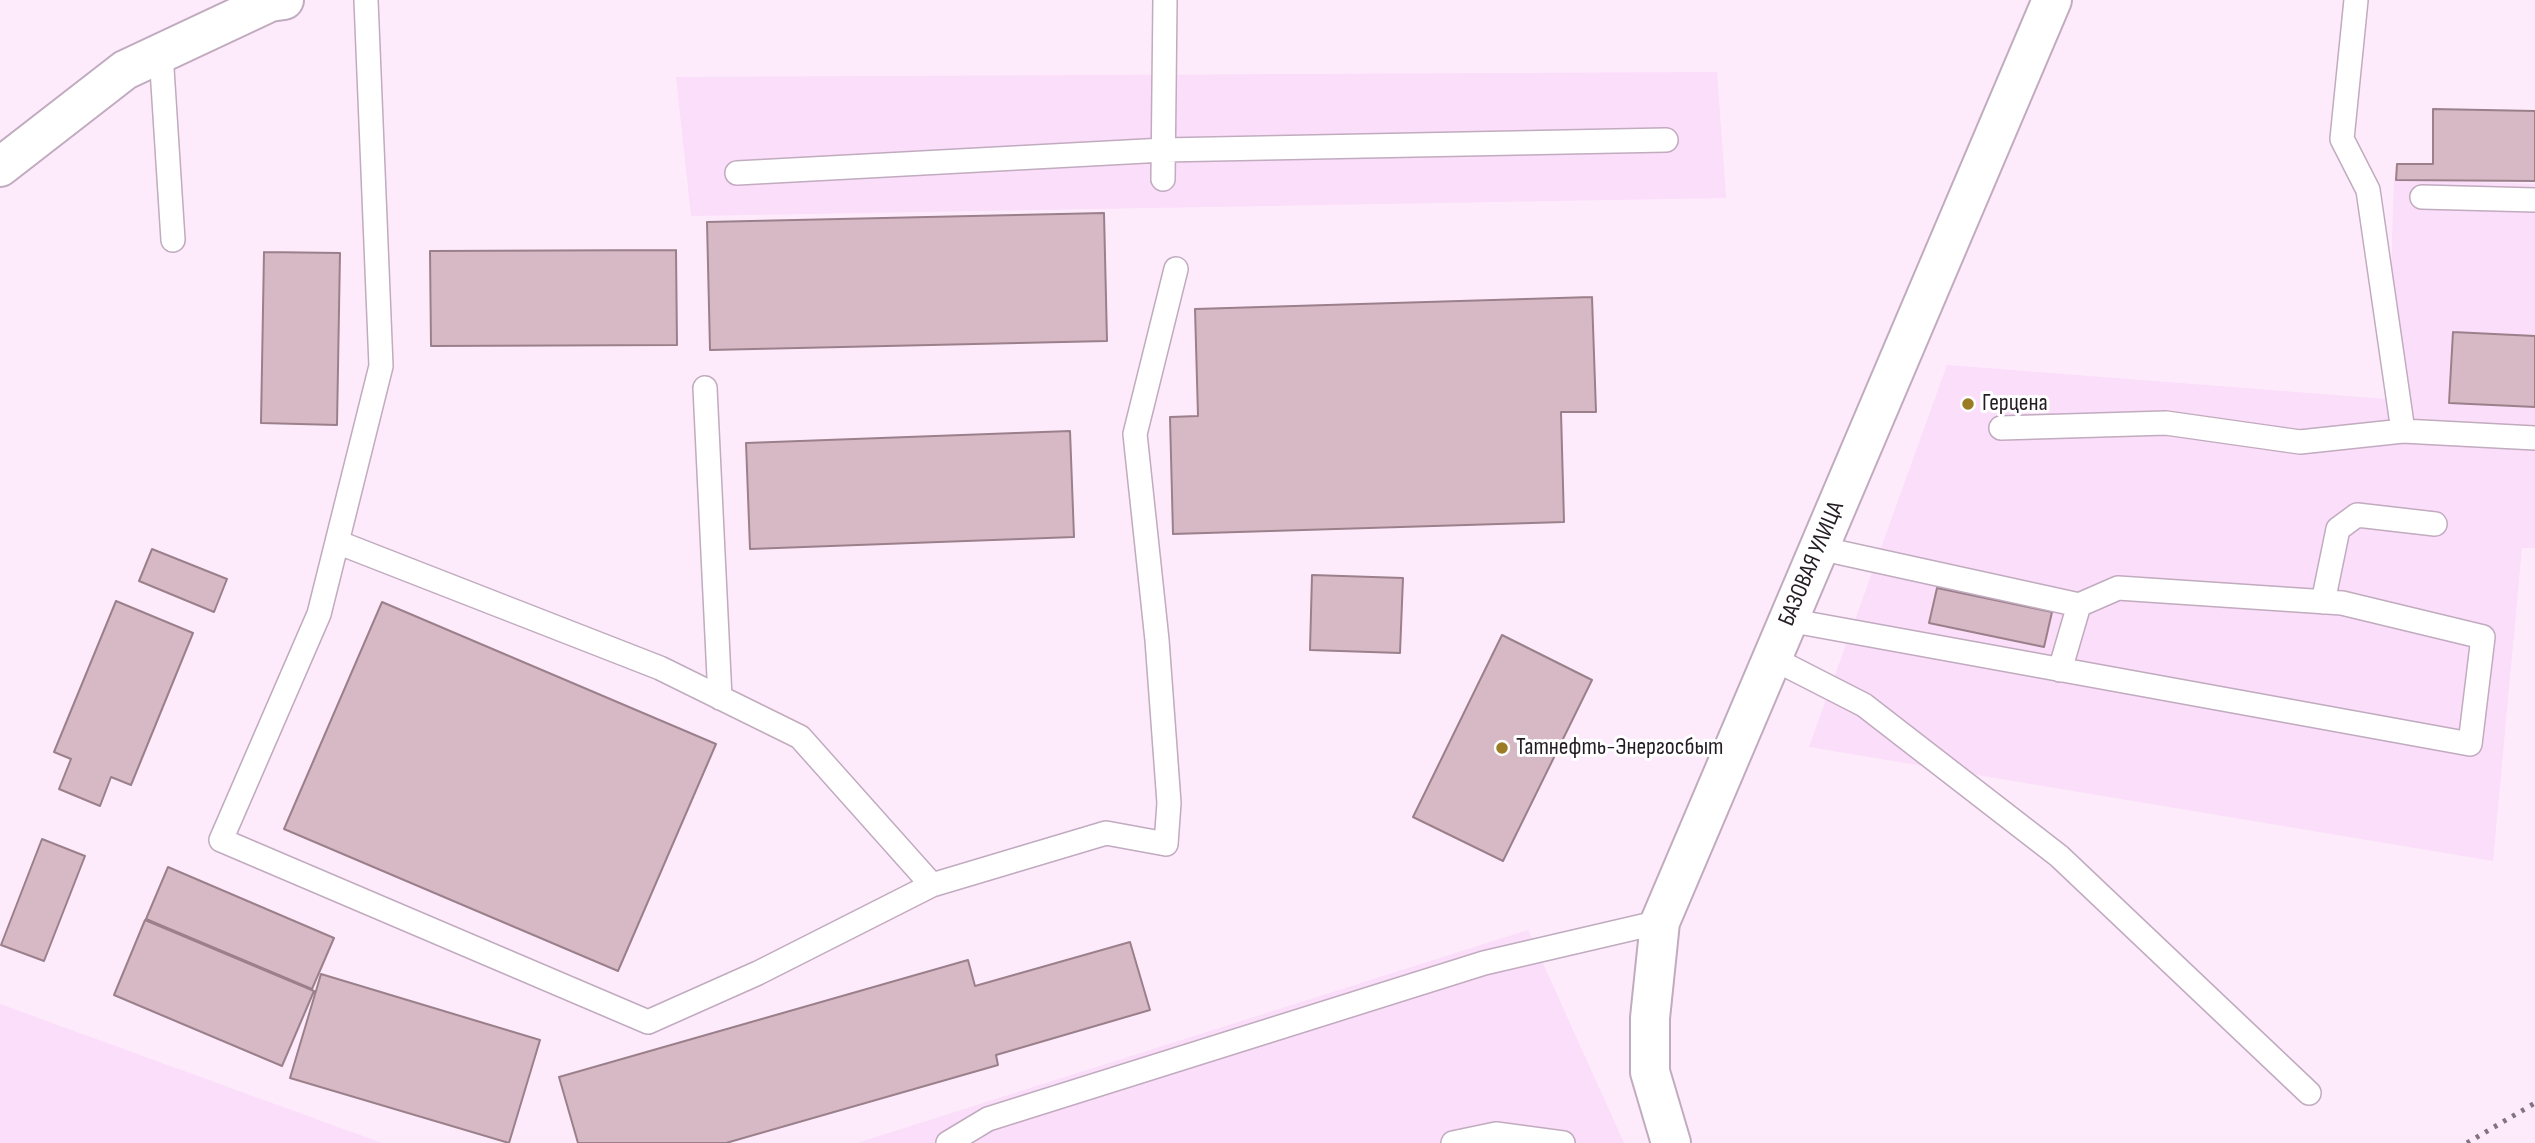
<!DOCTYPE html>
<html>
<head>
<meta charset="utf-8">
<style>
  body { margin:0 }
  canvas { display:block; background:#fdebfc }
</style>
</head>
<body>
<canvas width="2535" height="1143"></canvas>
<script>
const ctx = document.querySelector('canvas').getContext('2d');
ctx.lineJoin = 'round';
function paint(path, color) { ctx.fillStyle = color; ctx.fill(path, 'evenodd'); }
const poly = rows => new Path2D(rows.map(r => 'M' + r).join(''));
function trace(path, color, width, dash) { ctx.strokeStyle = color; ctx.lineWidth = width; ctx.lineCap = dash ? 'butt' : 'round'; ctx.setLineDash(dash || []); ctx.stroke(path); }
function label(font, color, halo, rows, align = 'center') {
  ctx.font = font + ' "Sofia Sans Condensed",sans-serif'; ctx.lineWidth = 6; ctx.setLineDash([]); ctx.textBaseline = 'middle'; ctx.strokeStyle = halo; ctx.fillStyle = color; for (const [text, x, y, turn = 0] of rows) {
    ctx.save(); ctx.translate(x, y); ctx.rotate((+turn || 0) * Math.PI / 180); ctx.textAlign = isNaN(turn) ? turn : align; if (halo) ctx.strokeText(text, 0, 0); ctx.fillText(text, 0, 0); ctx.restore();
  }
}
paint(poly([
  [1717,72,1726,198,691,216,676,77],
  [2394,179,2535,184,2535,548,2522,548,2493,861,1809,747,1947,365,2387,399],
  [1528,930,1624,1143,857,1143],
  [0,1004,382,1143,0,1143]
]), '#fbdef9');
const building = poly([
  [2433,109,2535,111,2535,181,2396,180,2397,164,2433,164,2433,109],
  [1104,213,1107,341,710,350,707,222,1104,213],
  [676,250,677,345,431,346,430,251,676,250],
  [264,252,340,253,337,425,261,423,264,252],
  [1592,297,1596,412,1561,412,1564,522,1173,534,1170,417,1198,416,1195,309,1592,297],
  [2453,332,2535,336,2535,407,2449,403,2453,332],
  [1070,431,1074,537,750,549,746,443,1070,431],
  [152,549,227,579,214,612,139,581,152,549],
  [1312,575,1403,578,1400,653,1310,650,1312,575],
  [1937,588,2052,612,2044,647,1929,623,1937,588],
  [116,601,193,633,131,785,111,777,100,806,59,789,71,759,54,752,116,601],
  [382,602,716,744,618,971,284,829,382,602],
  [1502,635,1592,680,1503,861,1413,817,1502,635],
  [42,839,85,856,44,961,1,945,42,839],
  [168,867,334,938,312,989,146,919,168,867],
  [145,920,314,991,282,1066,114,995,145,920],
  [1130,942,1150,1010,996,1055,998,1065,726,1143,578,1143,559,1077,968,960,975,986,1130,942],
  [321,974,540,1040,509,1143,290,1078,321,974]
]);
paint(building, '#d6b9c4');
trace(building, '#9b808b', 2);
const service = poly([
  [366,0,381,366,319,614,221,840,648,1022,758,973,932,885,1106,833,1166,844,1169,803,1157,640,1135,434,1176,269],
  [2356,0,2342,139,2368,190,2403,431],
  [161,53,173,240],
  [737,173,1164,150,1666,140],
  [1163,179,1165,0],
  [2422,197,2535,200],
  [705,388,720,698],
  [2001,428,2166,423,2300,442,2403,431,2535,438],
  [337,542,660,668,800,737,932,885],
  [2323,602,2338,529,2357,515,2435,524],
  [1788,620,2470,744,2483,637,2342,603,2118,588,2079,605,1819,548],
  [1772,658,1864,705,2059,856,2309,1093],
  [2060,670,2079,605],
  [948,1143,988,1119,1484,963,1660,922],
  [1453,1143,1496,1134,1563,1143]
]);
const minor = poly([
  [0,167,125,70,270,2,284,0]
]);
const tertiary = poly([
  [1671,1143,1650,1072,1650,1018,1660,922,2052,0]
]);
trace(service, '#c1abbf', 26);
trace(minor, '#c1abbf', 42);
trace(tertiary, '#c1abbf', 42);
trace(service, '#fff', 23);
trace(minor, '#fff', 38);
trace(tertiary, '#fff', 38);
trace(poly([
  [2467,1143,2535,1103]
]), '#817480', 5, [3.5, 7]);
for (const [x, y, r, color] of [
  [1968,404,7,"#9b7b24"],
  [1502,748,7,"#9b7b24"]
]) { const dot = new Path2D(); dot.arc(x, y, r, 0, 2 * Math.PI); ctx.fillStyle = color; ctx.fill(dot); trace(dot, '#fff', 2.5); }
label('24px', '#241c23', '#fff', [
  ["Герцена",1982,404],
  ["Татнефть-Энергосбыт",1516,748]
], 'left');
label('24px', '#241c23', '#fff', [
  ["БАЗОВАЯ УЛИЦА",1812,564,-67]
]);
</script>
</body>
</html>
